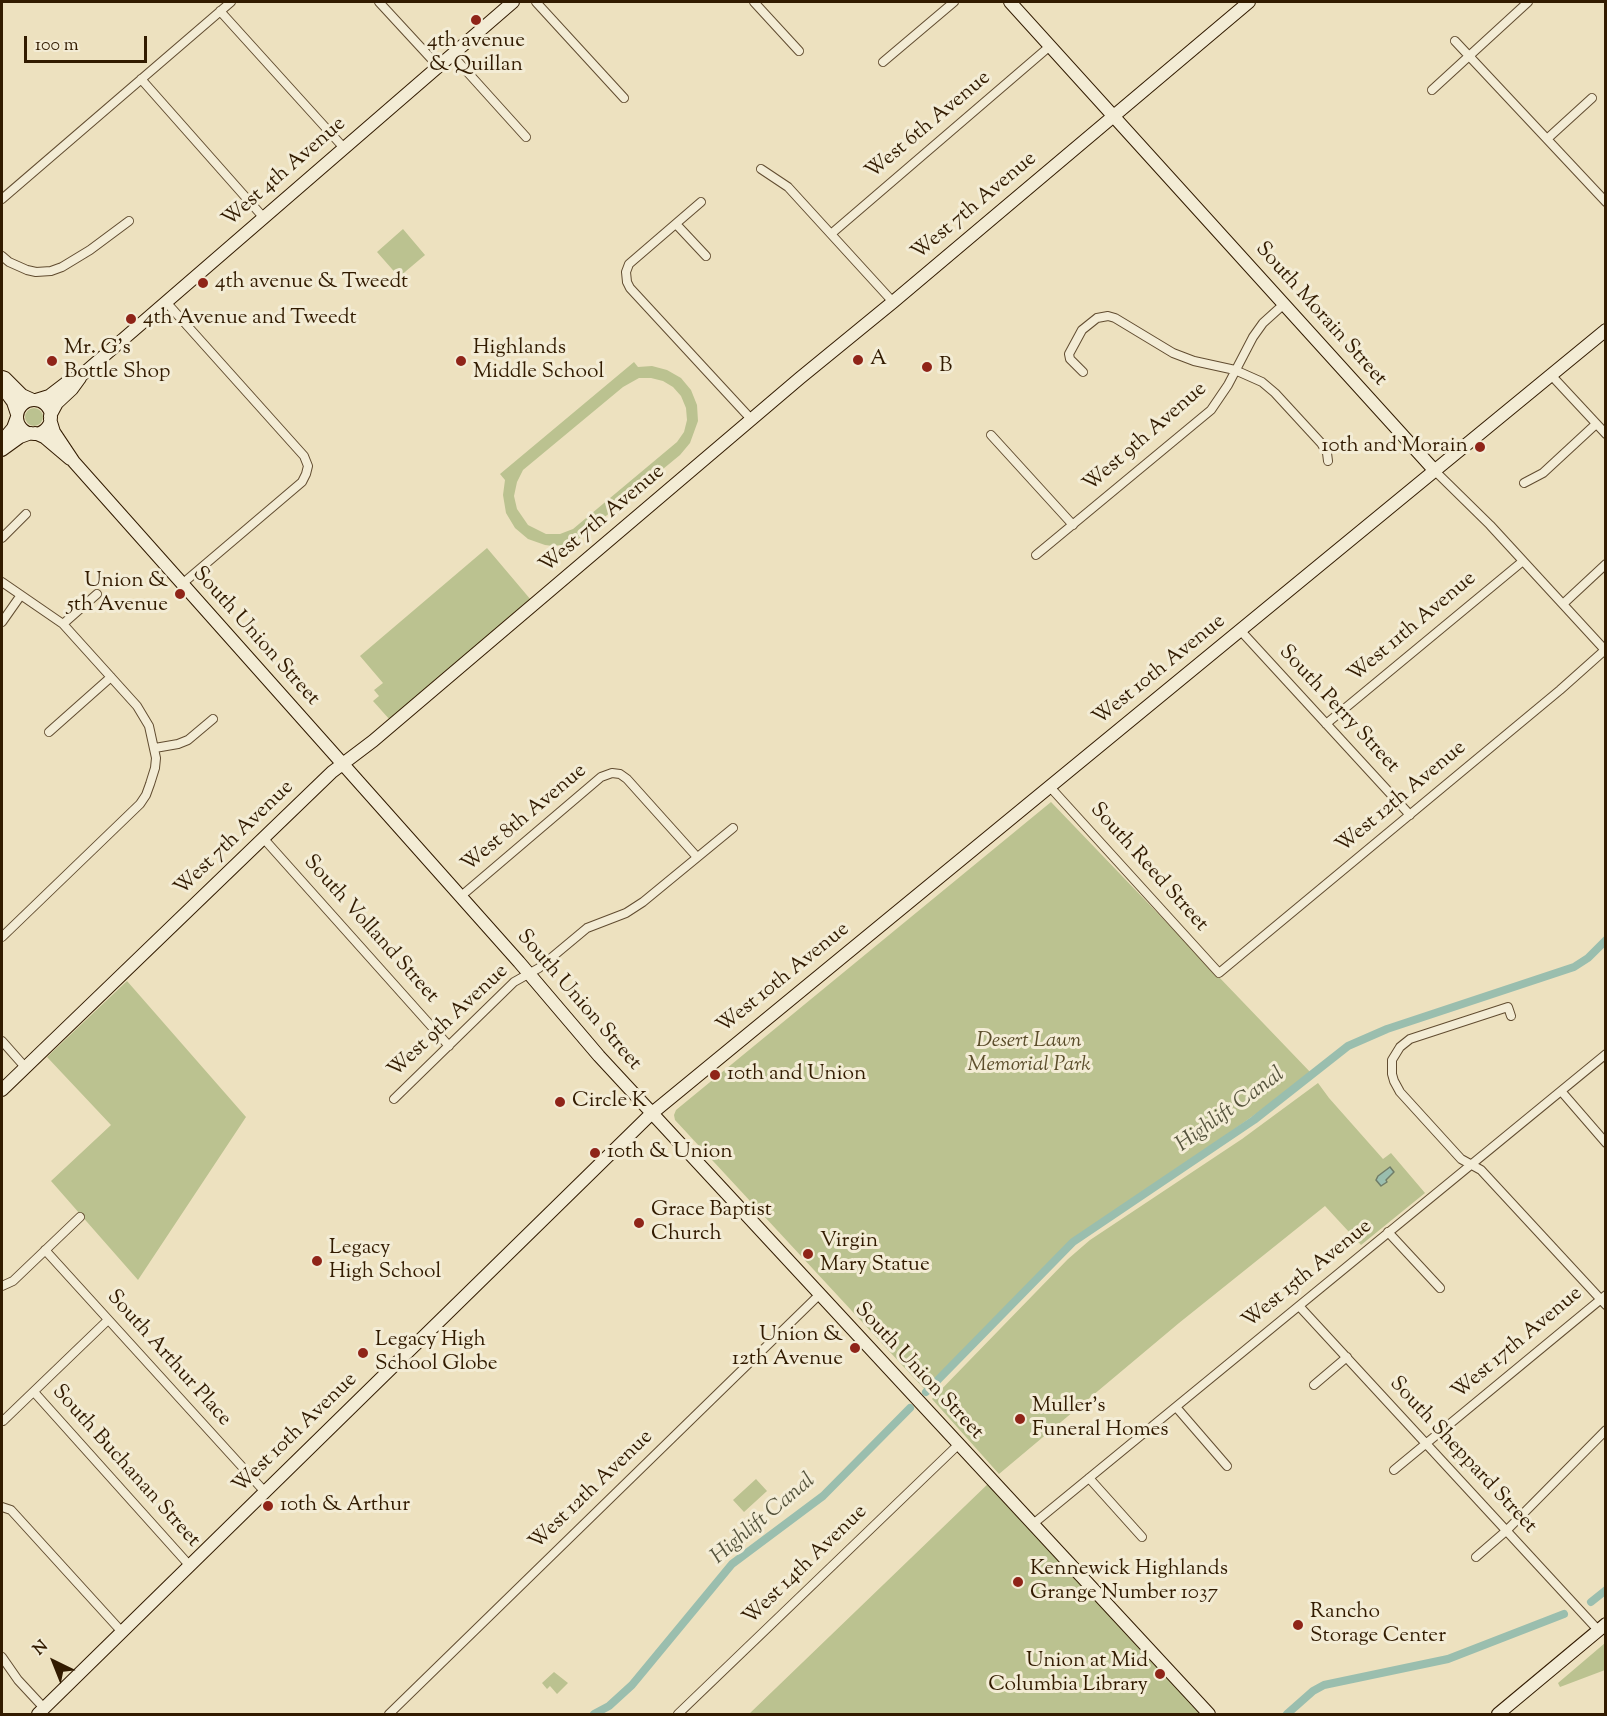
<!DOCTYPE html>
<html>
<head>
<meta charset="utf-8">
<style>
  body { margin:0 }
  #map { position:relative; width:1607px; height:1716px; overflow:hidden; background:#ede1bf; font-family:"Sorts Mill Goudy",serif }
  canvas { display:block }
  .frame { position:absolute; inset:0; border:3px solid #321b00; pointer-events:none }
  .north { position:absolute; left:24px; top:1632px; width:60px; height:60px; -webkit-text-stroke:4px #f3ecd5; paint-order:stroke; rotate:317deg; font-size:16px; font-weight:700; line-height:24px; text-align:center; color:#321b00 }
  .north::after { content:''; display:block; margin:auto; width:21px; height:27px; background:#321b00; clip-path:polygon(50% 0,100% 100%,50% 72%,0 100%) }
  .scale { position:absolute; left:24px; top:36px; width:123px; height:27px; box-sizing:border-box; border:3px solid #321b00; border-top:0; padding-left:8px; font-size:18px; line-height:21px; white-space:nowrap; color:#321b00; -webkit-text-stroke:4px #f3ecd5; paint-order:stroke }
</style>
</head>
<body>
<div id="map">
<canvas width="1607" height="1716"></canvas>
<div class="frame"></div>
<div class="north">N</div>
<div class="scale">100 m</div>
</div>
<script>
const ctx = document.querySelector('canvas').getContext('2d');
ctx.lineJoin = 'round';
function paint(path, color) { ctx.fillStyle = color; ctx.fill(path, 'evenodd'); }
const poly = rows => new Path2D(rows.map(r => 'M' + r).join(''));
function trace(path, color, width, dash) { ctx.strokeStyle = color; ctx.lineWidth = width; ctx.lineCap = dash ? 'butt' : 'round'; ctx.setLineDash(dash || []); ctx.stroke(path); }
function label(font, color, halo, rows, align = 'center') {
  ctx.font = font + ' "Sorts Mill Goudy",serif'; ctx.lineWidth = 6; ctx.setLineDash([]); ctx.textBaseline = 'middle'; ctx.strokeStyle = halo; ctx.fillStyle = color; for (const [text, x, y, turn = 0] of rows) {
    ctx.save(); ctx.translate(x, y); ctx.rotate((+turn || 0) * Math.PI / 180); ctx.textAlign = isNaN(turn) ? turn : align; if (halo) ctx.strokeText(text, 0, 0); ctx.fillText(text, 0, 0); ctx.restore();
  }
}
paint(poly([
  [403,229,425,255,399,277,377,252],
  [634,362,638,367,652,366,667,370,681,378,691,390,697,405,698,421,690,443,680,455,578,539,562,545,553,546,545,545,528,539,515,528,506,513,503,495,505,480,500,474],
  [639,378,651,378,663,381,673,387,681,396,686,408,687,420,684,432,677,442,573,529,560,534,546,534,528,525,517,509,514,496,517,482,523,470,623,387],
  '25 417a9 9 0 1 1 18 0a9 9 0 1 1-18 0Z',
  [487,548,531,600,390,720,373,701,379,696,374,690,383,683,360,656],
  [1051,802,1312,1074,1071,1245,927,1392,675,1120,674,1115,676,1110],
  [127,981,246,1117,138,1280,51,1181,111,1125,47,1057],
  [1318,1083,1329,1098,1383,1159,1391,1153,1425,1193,1361,1245,1325,1206,1179,1323,999,1474,932,1399,1068,1259,1090,1240,1242,1139],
  [756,1479,767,1491,744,1512,733,1500],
  [992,1480,1209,1714,749,1714],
  [1605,1643,1605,1670,1560,1687,1558,1683],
  [554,1672,568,1683,557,1694,550,1686,547,1689,542,1683]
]), '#bbc290');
const water = poly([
  [1390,1167,1394,1172,1386,1180,1387,1182,1381,1186,1376,1180,1378,1176,1390,1167]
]);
paint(water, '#9abeae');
trace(water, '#707d68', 1.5);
trace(poly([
  [926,1392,1073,1242,1254,1120,1348,1046,1387,1029,1574,967,1588,958,1606,940],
  [1591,1602,1606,1590],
  [594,1714,609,1706,632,1685,732,1564,823,1496,910,1408],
  [1287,1714,1313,1691,1324,1685,1448,1659,1564,1614]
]), '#9abeae', 8);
const street = poly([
  [379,2,438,66],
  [536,2,624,98],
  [754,2,799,51],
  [220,11,344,148],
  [1455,41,1606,202],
  [452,55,526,137],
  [883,62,954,2],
  [141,79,264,218],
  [1432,90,1528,2],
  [1547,139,1592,98],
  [761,169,788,187,893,302],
  [2,199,231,2],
  [701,202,629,264,626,272,627,282,630,288,751,419],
  [676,224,706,256],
  [831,234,1050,46],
  [2,256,9,262,27,270,36,272,51,271,62,267,90,250,129,221],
  [166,302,304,456,308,466,306,474,302,482,182,584],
  [1083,372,1070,359,1069,354,1082,330,1097,318,1108,316,1115,318,1173,353,1194,361,1235,370,1262,382,1275,393,1321,443,1327,453,1328,461],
  [1551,375,1606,434],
  [991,435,1073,525],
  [1435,471,1490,525,1605,650],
  [1524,483,1543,473,1596,424],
  [2,538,26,514],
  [1036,555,1211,410,1228,385,1253,337,1263,323,1284,304],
  [2,582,63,624,137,706,149,726,156,758,155,768,150,784,146,795,140,804,2,937],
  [1563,604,1606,564],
  [2,622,21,595],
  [63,624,97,594],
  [1240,630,1410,815],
  [1326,724,1523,561],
  [49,732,111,677],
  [155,748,178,744,188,740,213,719],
  [1050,787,1219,973,1560,690,1606,649],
  [264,839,449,1046],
  [460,897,601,777,612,773,620,774,627,779,697,857],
  [1511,1016,1508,1007,1410,1039,1400,1047,1392,1060,1392,1074,1394,1081,1400,1092,1461,1159,1481,1170,1606,1305],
  [2,1041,25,1067],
  [1561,1091,1606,1143],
  [394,1099,514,982,539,968,587,928,626,913,643,902,733,828],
  [1388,1232,1440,1288],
  [45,1250,265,1492],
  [2,1286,13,1281,80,1217],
  [1299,1306,1598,1630],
  [1314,1385,1347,1357],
  [34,1392,190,1566],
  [1176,1407,1227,1466],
  [2,1419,3,1421,108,1320],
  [1394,1470,1606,1295],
  [1089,1478,1142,1537],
  [2,1507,11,1510,122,1632],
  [1033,1524,1606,1054],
  [1476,1557,1506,1531,1606,1430],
  [2,1657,18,1680,44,1708],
  [389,1714,820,1294],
  [678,1714,959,1444]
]);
const secondary = poly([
  [1010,2,1435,471],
  [2,377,5,378,22,395,33,400],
  [2,387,13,402,17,414],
  [36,400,49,396,66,383,83,374,513,2],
  '17 417a17 17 0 1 1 34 0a17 17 0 1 1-34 0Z',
  [50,416,57,403,72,389,80,378],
  [50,419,54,432,74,462,519,962,599,1056,1209,1714],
  [35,433,44,437,70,459],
  [2,441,13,428,17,417],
  [2,450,20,437,31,433],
  [2,1090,332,772,373,741,800,378,893,302,1249,2],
  [38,1714,651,1114,1606,330],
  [1498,1714,1606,1624]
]);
trace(street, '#614c30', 10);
trace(secondary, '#321b00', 14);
trace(street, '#f3ecd5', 8);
trace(secondary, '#f3ecd5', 12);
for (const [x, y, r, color] of [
  [476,20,6,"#8f2418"],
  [203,283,6,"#8f2418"],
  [131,319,6,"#8f2418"],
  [858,360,6,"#8f2418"],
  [52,361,6,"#8f2418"],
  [461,361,6,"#8f2418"],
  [927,367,6,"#8f2418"],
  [1480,447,6,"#8f2418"],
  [180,594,6,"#8f2418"],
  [715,1075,6,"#8f2418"],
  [560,1102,6,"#8f2418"],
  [595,1153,6,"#8f2418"],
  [639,1223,6,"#8f2418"],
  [808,1254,6,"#8f2418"],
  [317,1261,6,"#8f2418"],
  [855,1348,6,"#8f2418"],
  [363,1353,6,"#8f2418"],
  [1020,1419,6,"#8f2418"],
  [268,1506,6,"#8f2418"],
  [1018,1582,6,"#8f2418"],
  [1298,1625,6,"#8f2418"],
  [1160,1674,6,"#8f2418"]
]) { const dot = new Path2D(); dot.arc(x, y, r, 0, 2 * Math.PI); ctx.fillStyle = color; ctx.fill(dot); trace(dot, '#f3ecd5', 2); }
label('21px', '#321b00', '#f3ecd5', [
  ["4th avenue",476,42,"center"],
  ["& Quillan",476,66,"center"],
  ["4th avenue & Tweedt",215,283],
  ["4th Avenue and Tweedt",143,319],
  ["Mr. G's",64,349],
  ["Bottle Shop",64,373],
  ["Highlands",473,349],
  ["Middle School",473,373],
  ["A",870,360],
  ["B",939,367],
  ["10th and Morain",1468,447,"right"],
  ["Union &",168,582,"right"],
  ["5th Avenue",168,606,"right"],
  ["10th and Union",727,1075],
  ["Circle K",572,1102],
  ["10th & Union",607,1153],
  ["Grace Baptist",651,1211],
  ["Church",651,1235],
  ["Virgin",820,1242],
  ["Mary Statue",820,1266],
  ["Legacy",329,1249],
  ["High School",329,1273],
  ["Union &",843,1336,"right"],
  ["12th Avenue",843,1360,"right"],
  ["Legacy High",375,1341],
  ["School Globe",375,1365],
  ["Muller's",1032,1407],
  ["Funeral Homes",1032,1431],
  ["10th & Arthur",280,1506],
  ["Kennewick Highlands",1030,1570],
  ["Grange Number 1037",1030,1594],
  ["Rancho",1310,1613],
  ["Storage Center",1310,1637],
  ["Union at Mid",1148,1662,"right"],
  ["Columbia Library",1148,1686,"right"]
], 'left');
label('21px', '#321b00', '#f3ecd5', [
  ["West 6th Avenue",929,126,-40],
  ["West 4th Avenue",285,173,-41],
  ["West 7th Avenue",975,207,-40],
  ["South Morain Street",1320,315,48],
  ["West 9th Avenue",1146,438,-41],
  ["West 7th Avenue",603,520,-40],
  ["West 11th Avenue",1413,628,-40],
  ["South Union Street",255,637,48],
  ["West 10th Avenue",1160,671,-39],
  ["South Perry Street",1338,710,47],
  ["West 12th Avenue",1402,798,-40],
  ["West 8th Avenue",525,819,-40],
  ["West 7th Avenue",235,839,-44],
  ["South Reed Street",1148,868,48],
  ["South Volland Street",370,930,48],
  ["West 10th Avenue",784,979,-39],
  ["South Union Street",578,1001,49],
  ["West 9th Avenue",449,1022,-43],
  ["West 15th Avenue",1308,1275,-39],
  ["West 17th Avenue",1518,1344,-40],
  ["South Arthur Place",168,1359,48],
  ["South Union Street",918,1372,47],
  ["West 10th Avenue",296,1434,-44],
  ["South Sheppard Street",1462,1456,47],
  ["South Buchanan Street",125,1467,48],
  ["West 12th Avenue",592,1491,-44],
  ["West 14th Avenue",806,1566,-44]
]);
label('italic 21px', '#5b4d2b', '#f3ecd5', [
  ["Desert Lawn",1029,1042],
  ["Memorial Park",1029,1066]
]);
label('italic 22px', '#56543d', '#f3ecd5', [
  ["Highlift Canal",1231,1111,-36],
  ["Highlift Canal",764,1520,-40]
]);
</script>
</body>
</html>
